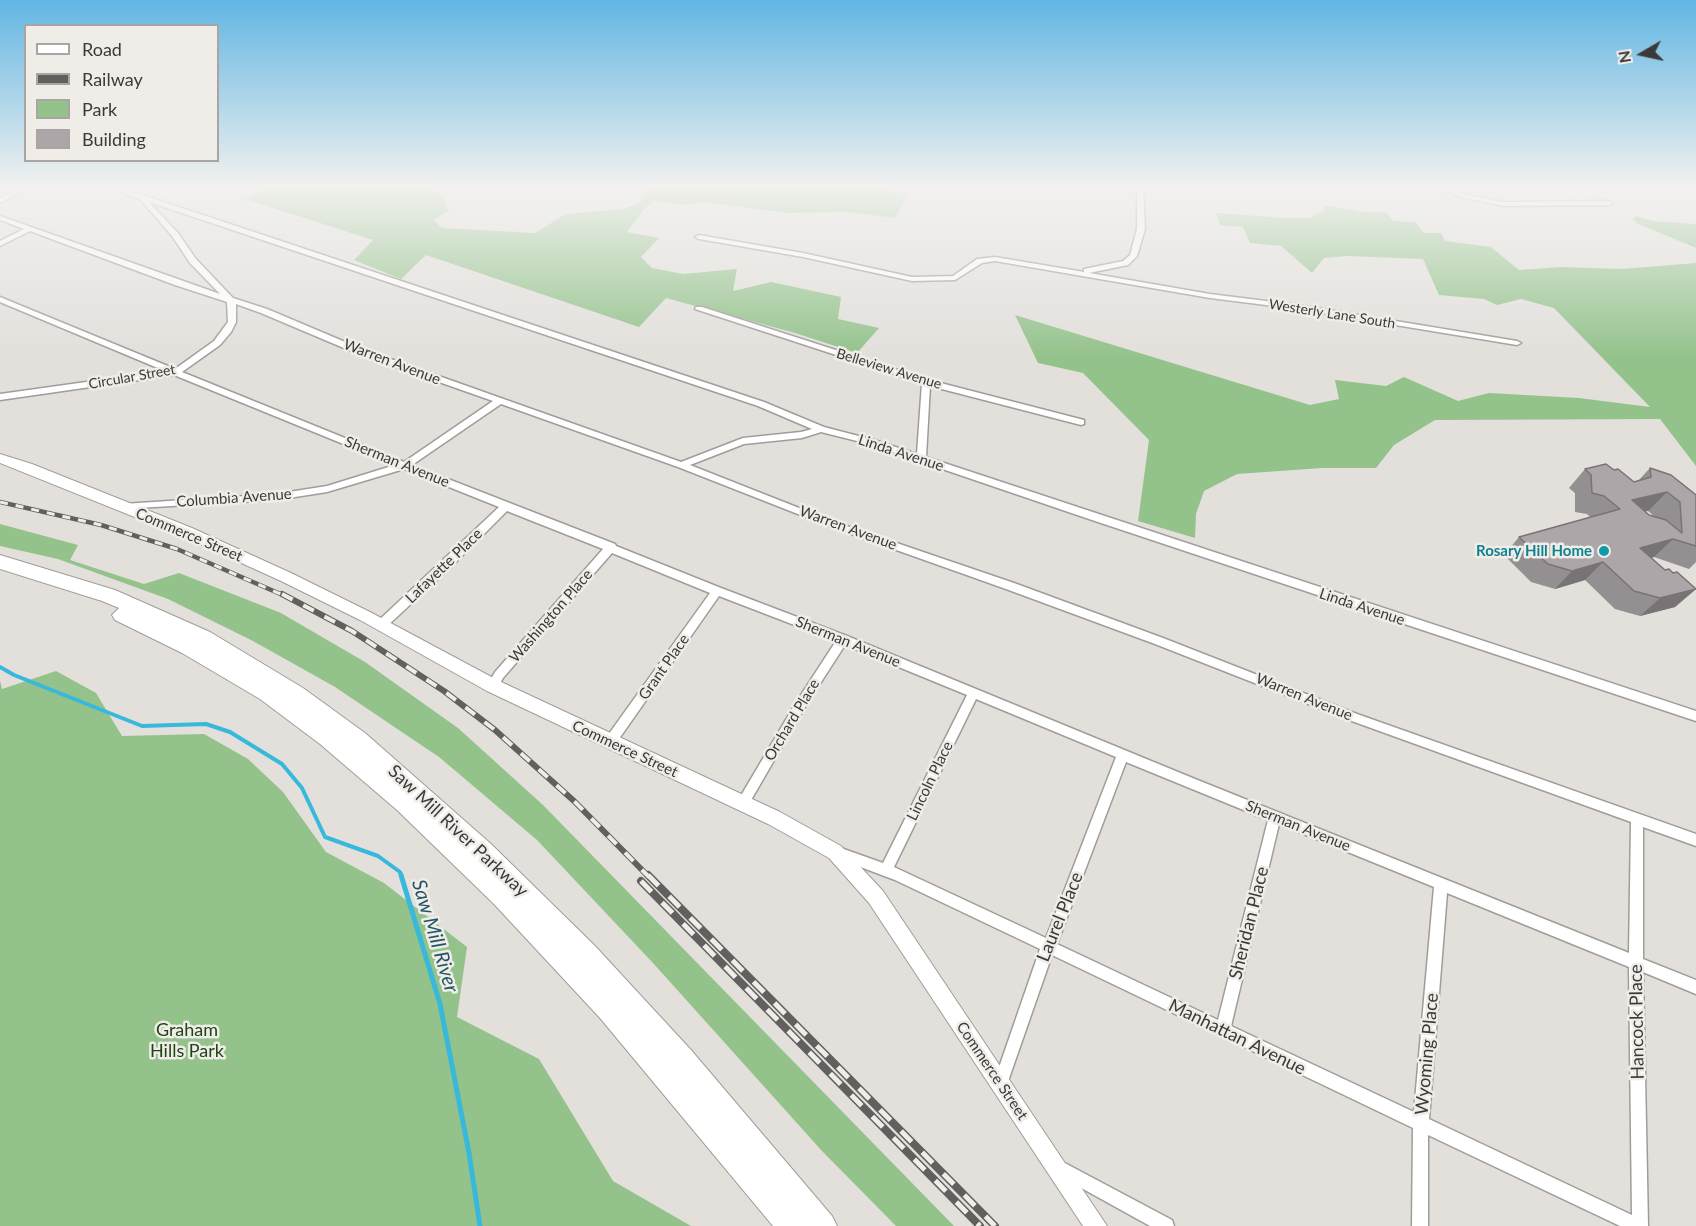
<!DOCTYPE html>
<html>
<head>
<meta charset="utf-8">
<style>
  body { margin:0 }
  #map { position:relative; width:1696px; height:1226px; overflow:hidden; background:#e3e0dc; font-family:Lato,sans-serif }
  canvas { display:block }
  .legend { position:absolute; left:24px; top:24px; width:195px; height:138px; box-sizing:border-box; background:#f0ede9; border:2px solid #a8a5a3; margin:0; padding:8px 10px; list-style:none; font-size:18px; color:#3c3a39 }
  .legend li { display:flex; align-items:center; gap:12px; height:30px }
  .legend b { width:30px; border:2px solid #a8a5a3 }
  .north { position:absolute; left:1612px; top:24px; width:60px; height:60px; -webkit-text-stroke:4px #f0ede9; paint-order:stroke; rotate:261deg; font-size:16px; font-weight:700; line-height:24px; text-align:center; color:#3c3a39 }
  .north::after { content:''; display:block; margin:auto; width:21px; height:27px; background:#3c3a39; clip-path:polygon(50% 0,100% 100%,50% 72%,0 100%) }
</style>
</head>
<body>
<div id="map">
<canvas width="1696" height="1226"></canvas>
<ul class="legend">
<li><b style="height:8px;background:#fff"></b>Road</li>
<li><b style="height:8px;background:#62605e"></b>Railway</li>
<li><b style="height:16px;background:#93c28b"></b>Park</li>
<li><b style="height:16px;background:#aca6a8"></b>Building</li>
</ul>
<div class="north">N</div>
</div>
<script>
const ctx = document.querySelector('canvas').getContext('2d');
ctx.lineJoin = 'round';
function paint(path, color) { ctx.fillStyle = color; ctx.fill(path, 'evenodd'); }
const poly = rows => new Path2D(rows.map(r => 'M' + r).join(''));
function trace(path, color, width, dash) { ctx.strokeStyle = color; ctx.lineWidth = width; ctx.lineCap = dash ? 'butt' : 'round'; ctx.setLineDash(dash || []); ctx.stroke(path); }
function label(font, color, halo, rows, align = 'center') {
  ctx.font = font + ' Lato,sans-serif'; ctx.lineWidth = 5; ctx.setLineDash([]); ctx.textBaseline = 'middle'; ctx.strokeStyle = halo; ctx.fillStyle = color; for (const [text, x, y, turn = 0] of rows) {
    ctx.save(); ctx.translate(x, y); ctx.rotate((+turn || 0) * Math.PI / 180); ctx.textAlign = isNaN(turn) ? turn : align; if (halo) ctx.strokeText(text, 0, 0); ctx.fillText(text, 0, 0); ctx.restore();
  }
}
paint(poly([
  [265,186,436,186,449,211,433,220,442,228,535,233,566,214,624,209,641,201,649,186,869,187,909,194,895,218,848,212,787,213,703,202,687,205,654,201,644,209,627,232,659,238,641,257,652,268,683,274,737,269,733,291,771,282,841,297,838,319,879,328,857,353,795,333,666,298,639,327,426,255,401,279,354,260,373,240,245,199],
  [1324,205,1363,212,1386,212,1393,221,1415,222,1424,233,1441,233,1445,241,1491,247,1519,270,1562,267,1621,269,1696,263,1696,466,1660,419,1435,420,1394,445,1376,468,1322,468,1237,474,1204,491,1196,514,1195,538,1138,521,1149,440,1083,373,1038,363,1015,315,1310,405,1339,399,1335,380,1386,386,1404,377,1458,401,1489,393,1579,398,1650,407,1554,308,1521,299,1497,305,1484,299,1439,295,1423,259,1347,256,1324,258,1312,273,1281,246,1250,243,1243,227,1220,225,1216,213,1285,218,1310,218,1324,210],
  [1636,216,1653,221,1696,224,1696,248,1636,223,1633,219],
  [0,524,78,545,70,560,144,584,179,573,281,613,365,662,458,728,543,805,954,1226,896,1226,822,1151,653,963,537,840,439,757,335,687,253,641,168,599,58,559,0,546],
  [56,671,96,693,122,736,204,734,248,759,283,792,326,852,384,883,467,947,457,1017,539,1059,613,1181,691,1226,0,1226,0,681,2,689]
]), '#93c28b');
trace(poly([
  [0,667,14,675,142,726,206,724,230,732,282,764,302,788,325,837,378,856,400,872,402,877]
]), '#38b9db', 4);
trace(poly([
  [401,875,440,1004,469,1153,480,1226]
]), '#38b9db', 5);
const street = poly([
  [23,186,32,186,0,203,0,198,23,186],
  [105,186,116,186,764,402,824,427,874,440,917,454,922,383,695,309,696,307,702,307,929,380,1084,420,1084,424,1081,425,930,386,926,457,1696,711,1696,721,1089,519,869,444,821,432,802,438,744,444,690,465,832,521,1014,583,1163,638,1357,714,1696,834,1696,846,1643,827,1643,959,1696,980,1696,994,1643,972,1648,1226,1620,1226,1428,1135,1428,1226,1412,1226,1413,1128,1052,955,1006,1087,1001,1089,996,1087,994,1082,1040,949,895,880,834,857,832,853,834,849,838,847,883,863,967,695,845,645,805,707,747,807,743,809,739,807,737,803,739,799,797,701,836,641,719,596,614,746,610,747,606,746,604,742,606,738,710,593,612,553,503,678,497,689,493,691,489,689,487,686,495,672,603,549,507,511,453,565,385,628,381,629,377,628,376,625,377,622,499,507,404,469,327,492,276,500,120,509,118,507,120,505,123,504,276,494,327,486,395,465,174,375,0,400,0,394,165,371,0,302,0,297,175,369,214,341,228,322,227,302,175,285,30,231,0,246,0,241,24,229,0,220,0,216,220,294,190,263,172,236,140,199,105,186],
  [149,202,758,406,812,429,801,432,743,438,681,462,357,347,267,309,233,298,196,259,178,233,149,202],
  [236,304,261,313,351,351,493,401,404,462,182,372,220,345,231,332,236,322,236,304],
  [501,404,678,467,826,525,1006,589,1155,644,1349,720,1631,822,1629,953,1195,779,847,636,721,588,616,546,615,544,412,465,501,404],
  [976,699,1116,757,1046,938,894,867,976,699],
  [1126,762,1268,820,1218,1020,1057,944,1126,762],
  [1279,824,1434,887,1414,1112,1231,1026,1279,824],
  [1447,893,1629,967,1632,1215,1429,1119,1447,893],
  [1137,186,1143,186,1145,229,1137,256,1128,265,1089,273,1210,294,1298,305,1517,341,1521,343,1517,345,1298,309,1210,298,995,261,982,263,955,280,912,281,803,257,699,239,695,237,699,235,803,253,912,277,953,276,977,259,995,257,1084,272,1084,269,1123,261,1130,255,1137,229,1137,186],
  [1432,186,1442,186,1464,194,1504,202,1610,201,1613,203,1610,205,1504,206,1460,197,1432,186],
  [1061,1161,1172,1220,1174,1226,1150,1226,1056,1174,1053,1169,1056,1164,1061,1161]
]);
const secondary = poly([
  [0,454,32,464,192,528,291,573,370,612,499,681,780,812,841,846,883,891,1107,1226,1083,1226,869,903,829,858,768,824,487,691,360,620,281,581,182,536,0,463,0,454]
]);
const highway = poly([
  [0,555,115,590,210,632,303,688,365,733,491,844,595,946,691,1050,832,1216,837,1226,773,1226,600,1018,494,904,397,810,320,744,260,699,182,653,115,620,112,615,119,608,102,601,0,569,0,555]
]);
trace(street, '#a09d99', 3);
trace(secondary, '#a09d99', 2);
trace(highway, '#a09d99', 2);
paint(street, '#fff');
paint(secondary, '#fff');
paint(highway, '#fff');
const railFar2 = poly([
  [0,502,101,525,177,549,285,596]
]);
const railFar1 = poly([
  [282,594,352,631,444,691,495,730,574,801,649,877]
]);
const rail = poly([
  [648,875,995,1226],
  [641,881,980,1226]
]);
trace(railFar2, '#62605e', 4.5);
trace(railFar1, '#62605e', 6);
trace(rail, '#62605e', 8);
trace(railFar2, '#f0ede9', 3, [8]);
trace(railFar1, '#f0ede9', 4, [12]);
trace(rail, '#f0ede9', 5, [15]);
paint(poly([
  [1650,468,1696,495,1696,562,1689,569,1654,557,1651,558,1665,570,1673,573,1696,589,1675,607,1640,616,1615,609,1585,580,1555,589,1531,582,1504,555,1519,537,1590,517,1587,514,1575,512,1575,493,1569,488,1585,469,1614,470,1634,482,1638,481],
  [1645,511,1648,511,1655,517,1649,515]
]), '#948f90');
paint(poly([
  [1667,492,1648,511,1615,519,1632,500],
  [1673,539,1654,557,1622,566,1640,548],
  [1603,562,1585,580,1555,589,1572,571],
  [1696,589,1675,607,1640,616,1660,598]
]), '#787476');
const building = poly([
  [1606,464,1614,470,1618,469,1634,482,1651,477,1650,468,1671,475,1696,495,1696,546,1673,539,1640,548,1665,570,1669,569,1673,573,1677,572,1696,589,1660,598,1634,591,1603,562,1572,571,1548,564,1519,537,1620,509,1604,496,1592,493,1591,475,1585,469,1606,464],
  [1667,492,1680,502,1682,533,1666,520,1649,515,1632,500,1667,492]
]);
paint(building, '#aca6a8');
trace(building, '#787476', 1.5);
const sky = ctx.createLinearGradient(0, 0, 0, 358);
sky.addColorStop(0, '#61b6e3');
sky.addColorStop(0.52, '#f2f1ef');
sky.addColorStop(1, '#f2f1ef00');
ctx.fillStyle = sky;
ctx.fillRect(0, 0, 1696, 358);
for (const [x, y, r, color] of [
  [1604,551,6,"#0f9aa8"]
]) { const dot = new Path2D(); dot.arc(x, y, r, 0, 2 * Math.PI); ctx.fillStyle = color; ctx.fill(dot); trace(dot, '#f0ede9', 2); }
label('14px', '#3c3a39', '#f0ede9', [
  ["Westerly Lane South",1332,314,9],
  ["Belleview Avenue",889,369,17],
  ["Circular Street",132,377,-10]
]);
label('15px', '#3c3a39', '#f0ede9', [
  ["Warren Avenue",392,362,21],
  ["Linda Avenue",901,453,18],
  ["Sherman Avenue",397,462,22],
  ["Columbia Avenue",234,498,-4],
  ["Warren Avenue",848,528,20],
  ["Commerce Street",189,535,23],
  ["Lafayette Place",444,566,-44],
  ["Linda Avenue",1362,607,18],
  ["Washington Place",551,616,-49],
  ["Sherman Avenue",848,642,22],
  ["Grant Place",664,667,-55],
  ["Warren Avenue",1304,697,22],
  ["Orchard Place",792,720,-59],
  ["Commerce Street",625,749,25],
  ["Lincoln Place",930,781,-64],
  ["Sherman Avenue",1298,826,22],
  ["Commerce Street",992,1071,56]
]);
label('bold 15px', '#0d838f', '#f0ede9', [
  ["Rosary Hill Home",1592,551]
], 'right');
label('18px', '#3c3a39', '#f0ede9', [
  ["Saw Mill River Parkway",458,831,43],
  ["Laurel Place",1060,917,-68],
  ["Sheridan Place",1249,923,-76],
  ["Hancock Place",1637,1022,-91],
  ["Manhattan Avenue",1237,1037,26],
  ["Wyoming Place",1427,1054,-85]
]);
label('18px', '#1d4615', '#f0ede9', [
  ["Graham",187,1030],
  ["Hills Park",187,1051]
]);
label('italic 20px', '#235665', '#f0ede9', [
  ["Saw Mill River",435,936,73]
]);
</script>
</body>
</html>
